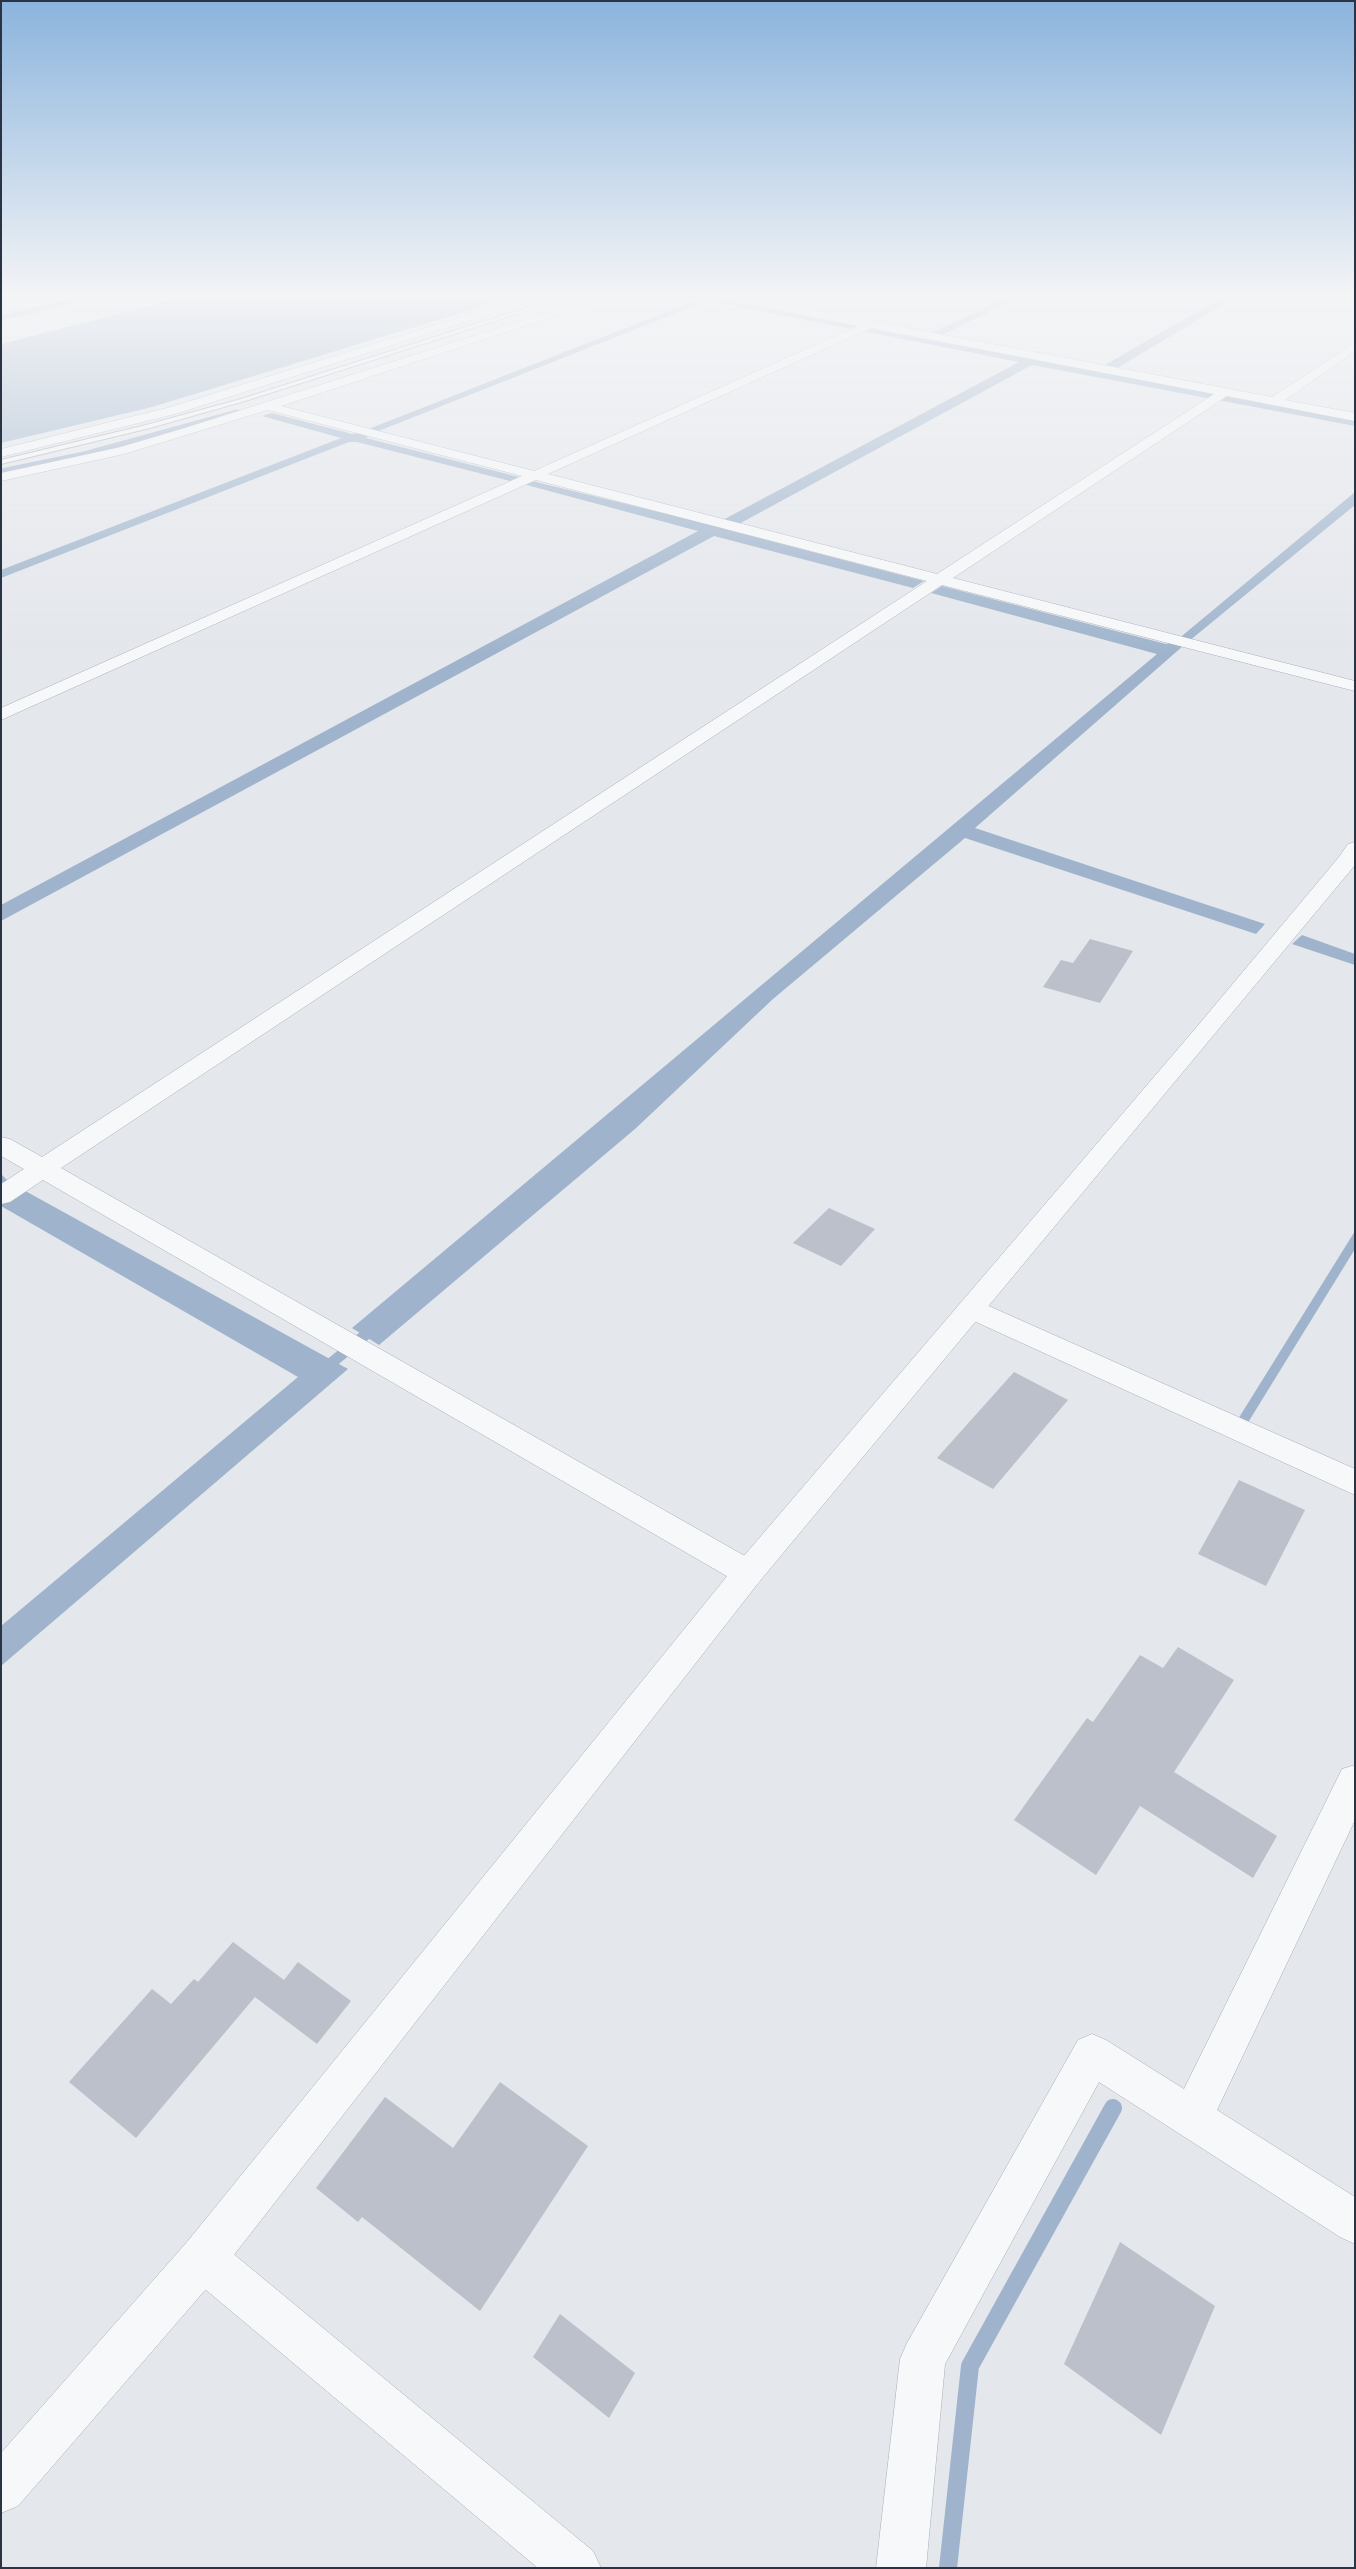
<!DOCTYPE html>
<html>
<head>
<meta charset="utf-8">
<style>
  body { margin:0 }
  #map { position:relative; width:1356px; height:2569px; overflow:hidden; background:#e4e7ec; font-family:"DejaVu Sans",sans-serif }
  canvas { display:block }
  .frame { position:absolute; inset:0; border:2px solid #2b3445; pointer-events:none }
</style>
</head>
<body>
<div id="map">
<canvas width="1356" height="2569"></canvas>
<div class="frame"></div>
</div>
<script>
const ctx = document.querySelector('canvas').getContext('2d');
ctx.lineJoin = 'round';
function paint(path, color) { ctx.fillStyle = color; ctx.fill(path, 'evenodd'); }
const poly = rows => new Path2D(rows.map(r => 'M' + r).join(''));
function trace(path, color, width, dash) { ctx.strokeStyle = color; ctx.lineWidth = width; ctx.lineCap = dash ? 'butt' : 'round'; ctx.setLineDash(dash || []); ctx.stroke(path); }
paint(poly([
  [193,295,520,295,152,407,1,443,1,344],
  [677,295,698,295,859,326,852,329,707,301,376,432,366,430,697,300],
  [1011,295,1024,295,940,336,930,334],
  [1226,295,1240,295,1117,368,1105,365],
  [868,328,1355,421,1355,426,1032,365,737,525,721,521,1019,362,862,331],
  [272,413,352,434,359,433,369,435,366,438,519,477,510,481,357,442,349,442,1,578,1,570,341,438,262,416],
  [532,481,712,525,715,524,728,530,924,581,913,588,714,536,1,921,1,905,698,531,523,484],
  [1355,492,1355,505,1183,646,975,828,1265,924,1256,934,965,838,773,999,635,1129,379,1345,352,1328,1157,654,931,593,942,586,1166,644,1177,640],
  [1302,935,1355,954,1355,965,1292,944],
  [1,1174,9,1182,348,1369,1,1666,1,1626,298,1377,1,1206],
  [1355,1231,1355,1249,1244,1429,1235,1424]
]), '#9fb4cc');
trace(poly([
  [1,318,98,295],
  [1,471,84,454,237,412]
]), '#9fb4cc', 5);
trace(poly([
  [323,1370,376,1326]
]), '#9fb4cc', 11);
trace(poly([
  [948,2568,970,2366,1113,2108]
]), '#9fb4cc', 18);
paint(poly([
  [1090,939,1133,951,1100,1003,1043,987,1061,960,1073,963],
  [829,1208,875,1229,841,1266,793,1243],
  [1014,1372,1068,1400,993,1489,937,1458],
  [1239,1480,1305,1510,1266,1586,1198,1554],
  [1178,1647,1234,1680,1174,1772,1277,1836,1253,1878,1140,1806,1096,1875,1014,1820,1087,1718,1093,1722,1140,1655,1163,1668],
  [233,1942,284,1980,298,1962,351,2001,317,2044,255,1997,136,2138,69,2082,152,1989,171,2004,194,1979,198,1982],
  [500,2082,588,2146,480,2311,362,2217,358,2222,316,2188,385,2097,453,2148],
  [1120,2242,1215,2306,1161,2435,1064,2364],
  [560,2314,635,2373,609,2418,533,2357]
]), '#bbc0ca');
const service = poly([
  [566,295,576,295,245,401,150,428,1,464,1,460,146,425,241,399,566,295]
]);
const minor = poly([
  [532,295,550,295,175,414,1,457,1,449,167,408,532,295],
  [602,295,619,295,281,406,534,471,858,326,709,295,733,295,1272,397,1355,343,1355,351,1285,400,1355,413,1355,421,1227,396,953,578,1355,681,1355,691,942,585,61,1168,759,1564,764,1573,759,1582,748,1586,737,1582,43,1180,10,1202,1,1204,1,1184,24,1169,1,1156,1,1137,10,1139,42,1157,927,581,536,480,1,720,1,708,522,476,268,410,124,454,1,481,1,473,121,447,188,427,602,295],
  [871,328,1214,394,937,574,548,474,871,328],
  [973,1299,1355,1469,1355,1495,963,1316,959,1309,963,1302,973,1299],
  [1355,1765,1355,1820,1217,2110,1355,2197,1355,2244,1340,2237,1099,2082,945,2364,926,2568,876,2568,900,2359,907,2343,1078,2040,1092,2034,1106,2040,1184,2089,1342,1769,1355,1765],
  [203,2236,219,2242,593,2551,601,2568,538,2568,187,2274,181,2258,187,2242,203,2236]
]);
const tertiary = poly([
  [1355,842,1355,865,759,1582,219,2274,18,2506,1,2513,1,2453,187,2242,737,1564,1195,1029,1339,857,1348,844,1355,842]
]);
trace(service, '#a9aeb7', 2);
trace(minor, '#a9aeb7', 1);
trace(tertiary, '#a9aeb7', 1);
paint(service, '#f7f8fa');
paint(minor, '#f7f8fa');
paint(tertiary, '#f7f8fa');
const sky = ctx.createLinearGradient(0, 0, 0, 655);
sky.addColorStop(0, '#8bb4dd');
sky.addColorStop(0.45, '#f3f4f6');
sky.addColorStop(1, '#f3f4f600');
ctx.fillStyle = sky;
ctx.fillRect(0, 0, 1356, 655);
</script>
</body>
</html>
